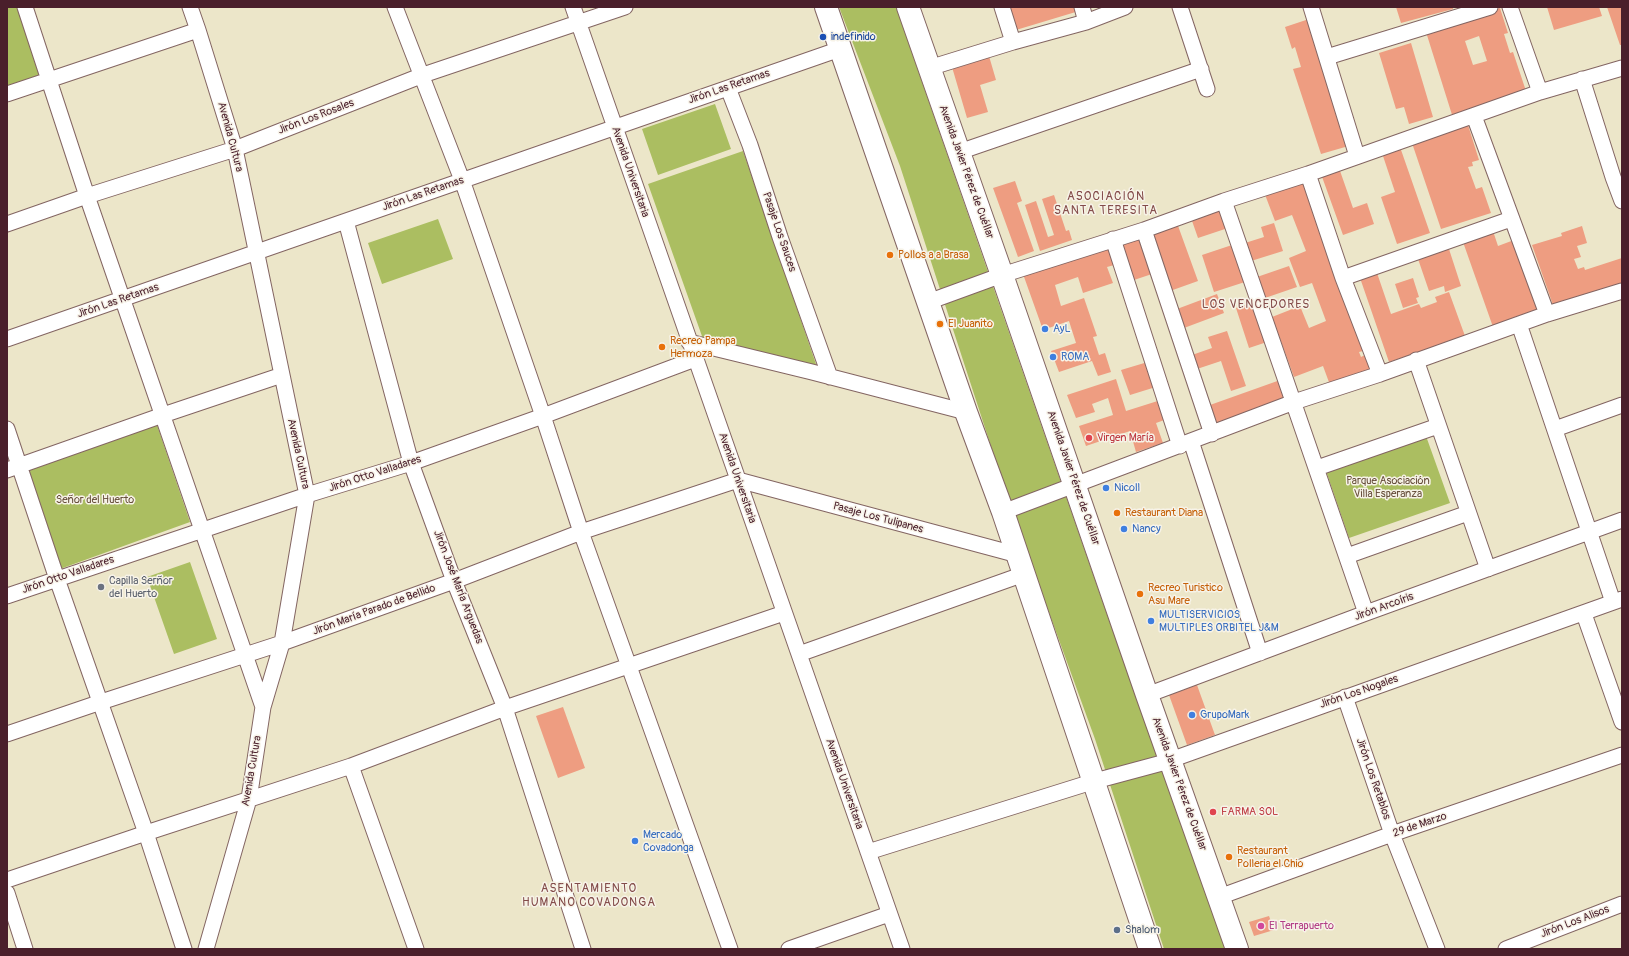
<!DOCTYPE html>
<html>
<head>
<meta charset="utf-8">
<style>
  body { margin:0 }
  #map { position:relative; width:1629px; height:956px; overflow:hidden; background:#ece6c9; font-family:Pangolin,sans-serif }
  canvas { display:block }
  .frame { position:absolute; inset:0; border:8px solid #4a1f2b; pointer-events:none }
</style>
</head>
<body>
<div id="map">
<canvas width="1629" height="956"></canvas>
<div class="frame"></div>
</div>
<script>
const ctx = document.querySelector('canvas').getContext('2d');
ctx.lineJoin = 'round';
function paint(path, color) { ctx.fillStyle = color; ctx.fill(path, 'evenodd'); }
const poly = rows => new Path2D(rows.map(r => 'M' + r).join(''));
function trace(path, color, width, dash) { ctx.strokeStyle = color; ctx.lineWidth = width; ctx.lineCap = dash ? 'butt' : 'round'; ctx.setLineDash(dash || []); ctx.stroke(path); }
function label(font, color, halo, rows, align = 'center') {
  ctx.font = font + ' Pangolin,sans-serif'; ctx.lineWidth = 3; ctx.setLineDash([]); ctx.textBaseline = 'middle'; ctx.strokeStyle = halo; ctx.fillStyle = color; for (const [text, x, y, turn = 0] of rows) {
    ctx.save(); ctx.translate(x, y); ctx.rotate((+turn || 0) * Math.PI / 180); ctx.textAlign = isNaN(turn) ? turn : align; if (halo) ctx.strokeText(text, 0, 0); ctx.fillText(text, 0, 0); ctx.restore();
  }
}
paint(poly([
  [7,7,17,7,41,78,7,89],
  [839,7,896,7,1111,626,1162,763,1227,949,1164,949,1095,739,1011,508,900,166],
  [715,104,731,149,658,175,642,129],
  [743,151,817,367,703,339,648,184],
  [438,219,453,259,382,284,368,243],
  [156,422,190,522,60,569,25,468],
  [1426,436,1450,503,1349,538,1326,471],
  [190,562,217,639,174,654,147,577]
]), '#abbe61');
paint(poly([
  [1009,7,1078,7,1079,11,1016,30],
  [1396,7,1453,7,1453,9,1401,23],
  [1547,7,1599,7,1602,16,1554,30],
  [1607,7,1622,7,1622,45,1620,45],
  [1500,8,1508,33,1504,34,1510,53,1513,52,1527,94,1453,118,1426,32],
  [1479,36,1487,61,1473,65,1465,41],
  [1312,18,1352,145,1321,154,1293,69,1301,67,1295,47,1292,49,1285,27],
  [1411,43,1433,117,1409,124,1404,107,1396,109,1379,53],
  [989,56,996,80,980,85,988,112,967,118,952,67],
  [1468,125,1479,160,1472,162,1473,166,1468,167,1476,189,1482,187,1491,213,1441,229,1412,143],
  [1400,147,1430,233,1397,244,1381,197,1395,192,1382,153],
  [1339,168,1353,208,1367,203,1374,224,1343,235,1321,174],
  [1301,178,1363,351,1359,352,1361,357,1365,355,1370,370,1330,385,1323,366,1294,377,1272,317,1300,306,1309,328,1326,321,1312,283,1300,287,1289,258,1306,251,1292,215,1275,221,1264,192],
  [1015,181,1022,201,1017,203,1034,251,1018,257,993,188],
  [1054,195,1066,231,1069,230,1072,240,1040,251,1025,205,1036,201,1048,237,1054,235,1042,199],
  [1220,208,1231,227,1198,238,1191,218],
  [1177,223,1198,281,1170,291,1150,232],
  [1274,223,1283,251,1251,261,1245,243,1264,237,1261,227],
  [1582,226,1587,243,1577,246,1581,257,1574,259,1578,269,1584,267,1585,270,1622,258,1622,283,1553,305,1532,245,1562,236,1561,233],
  [1492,228,1498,246,1514,240,1538,312,1493,327,1463,242],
  [1143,234,1152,274,1131,281,1119,242],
  [1235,244,1248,281,1214,292,1202,255],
  [1112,245,1118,264,1107,267,1113,283,1083,293,1078,277,1055,285,1061,306,1084,298,1097,336,1093,337,1099,355,1105,353,1111,372,1098,376,1092,361,1059,372,1051,351,1076,343,1069,321,1043,330,1023,274],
  [1448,246,1461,286,1445,292,1444,286,1429,291,1417,256],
  [1289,266,1297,287,1265,298,1257,277],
  [1376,270,1391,314,1419,304,1421,308,1437,302,1435,297,1449,292,1465,336,1389,362,1359,275],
  [1413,278,1419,297,1416,298,1418,303,1403,308,1395,284],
  [1217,294,1224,313,1184,328,1177,309],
  [1257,301,1270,341,1249,348,1236,308],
  [1227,331,1246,386,1231,391,1221,361,1197,369,1192,355,1212,348,1208,337],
  [1151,361,1159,386,1130,395,1121,370],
  [1116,379,1126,411,1164,399,1170,418,1156,423,1163,443,1136,452,1130,431,1086,446,1079,426,1113,415,1108,398,1092,404,1095,412,1076,418,1067,395],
  [1283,379,1291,400,1218,426,1210,405],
  [1197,685,1215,735,1187,745,1169,695],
  [563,707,585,768,558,778,536,716],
  [1269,916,1274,930,1254,936,1249,922]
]), '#ee9d81');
const minor = poly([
  [25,7,87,196,263,707],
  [190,7,198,30,235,149,307,495,282,643,263,707,249,799,206,949],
  [395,7,462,180,543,416,581,532,730,949],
  [573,7,902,949],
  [1002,7,1013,42],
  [1082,7,1086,22],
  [1180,7,1207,89],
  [1311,7,1357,156],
  [1510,7,1540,92],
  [1327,57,1490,7],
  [929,68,1013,42,1086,22,1125,7],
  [1582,79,1613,177,1622,201],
  [728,88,750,145,780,237,830,377],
  [7,94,198,30],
  [1474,116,1547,314],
  [959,152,1201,69],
  [1308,174,1343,278,1380,374],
  [1224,201,1366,613],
  [346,221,411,463,454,581,505,708,583,949],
  [7,224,87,196,235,149,423,75,625,7],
  [1144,230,1212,434],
  [1113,239,1180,446],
  [1343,278,1511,219],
  [928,302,1002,275,1144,230,1224,201,1308,174,1540,92,1622,68],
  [1519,324,1613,602],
  [7,339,840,49],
  [689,342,812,372,966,412],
  [1416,360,1488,569],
  [7,429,57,579,146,833,184,949],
  [1555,429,1622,405],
  [1191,441,1260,653],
  [1317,468,1438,426],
  [7,470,163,415,282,375],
  [1003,512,1294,402,1380,374,1547,314,1622,291],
  [1347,556,1468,513],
  [7,596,307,495,411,463,543,416,695,359],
  [1584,614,1622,722],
  [799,654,1024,574],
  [1147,695,1366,613,1622,520],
  [1345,697,1392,834,1437,949],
  [7,734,101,702,282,643,454,581,581,532,738,480,1018,555],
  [351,766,416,949],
  [868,852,1095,781,1162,763,1622,599],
  [7,880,146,833,351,766,505,708,784,613],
  [7,893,25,949],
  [1219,897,1392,834,1622,755],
  [789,949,889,914],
  [1506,949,1622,904]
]);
const highway = poly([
  [826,7,966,412,1003,512,1150,949],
  [908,7,1002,275,1147,695,1237,949]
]);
trace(minor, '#836562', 17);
trace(highway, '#836562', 24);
trace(minor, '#fff', 15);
trace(highway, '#fff', 22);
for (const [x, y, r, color] of [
  [823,37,4,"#1a4fb4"],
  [890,255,4,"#e8710a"],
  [940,324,4,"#e8710a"],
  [1045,329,4,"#3f7fe0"],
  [662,347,4,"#e8710a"],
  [1053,357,4,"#3f7fe0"],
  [1089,438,4,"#e0444e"],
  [1106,488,4,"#3f7fe0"],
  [1117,513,4,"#e8710a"],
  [1124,529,4,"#3f7fe0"],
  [101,587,4,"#6b7280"],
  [1140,594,4,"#e8710a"],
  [1151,621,4,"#3f7fe0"],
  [1192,715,4,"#3f7fe0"],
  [1213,812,4,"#e0444e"],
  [635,841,4,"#3f7fe0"],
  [1229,857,4,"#e8710a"],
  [1261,926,4,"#d1479c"],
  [1117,930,4,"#5c6f8a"]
]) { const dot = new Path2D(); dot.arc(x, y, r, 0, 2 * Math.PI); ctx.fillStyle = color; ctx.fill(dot); trace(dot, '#f7f3e8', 1.5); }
label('11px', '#164399', '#f7f3e8', [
  ["indefinido",831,37]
], 'left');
label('11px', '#4a1f2b', '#f7f3e8', [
  ["Jirón Las Retamas",729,87,-19],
  ["Jirón Los Rosales",316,117,-21],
  ["Avenida Cultura",230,137,75],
  ["Avenida Universitaria",630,172,71],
  ["Avenida Javier Pérez de Cuéllar",966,172,70],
  ["Jirón Las Retamas",423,194,-19],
  ["Pasaje Los Sauces",779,232,71],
  ["Jirón Las Retamas",118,301,-19],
  ["Avenida Cultura",298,454,78],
  ["Jirón Otto Valladares",375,474,-18],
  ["Avenida Universitaria",737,478,71],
  ["Avenida Javier Pérez de Cuéllar",1073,478,71],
  ["Pasaje Los Tulipanes",878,518,15],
  ["Jirón Otto Valladares",68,575,-19],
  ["Jirón José María Arguedas",458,587,69],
  ["Jirón Arcoíris",1384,607,-20],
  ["Jirón María Parado de Bellido",374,610,-20],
  ["Jirón Los Nogales",1359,692,-19],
  ["Avenida Cultura",252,771,-80],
  ["Jirón Los Retablos",1373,779,71],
  ["Avenida Universitaria",844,784,71],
  ["Avenida Javier Pérez de Cuéllar",1179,784,70],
  ["29 de Marzo",1420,825,-19],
  ["Jirón Los Alisos",1575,922,-21]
]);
label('11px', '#c56008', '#f7f3e8', [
  ["Pollos a a Brasa",898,255],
  ["El Juanito",948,324],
  ["Recreo Pampa",670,341],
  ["Hermoza",670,354],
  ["Restaurant Diana",1125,513],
  ["Recreo Turistico",1148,588],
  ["Asu Mare",1148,601],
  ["Restaurant",1237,851],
  ["Polleria el Chio",1237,864]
], 'left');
label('11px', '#366cbe', '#f7f3e8', [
  ["AyL",1053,329],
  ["ROMA",1061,357],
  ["Nicoll",1114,488],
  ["Nancy",1132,529],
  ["MULTISERVICIOS",1159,615],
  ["MULTIPLES ORBITEL J&M",1159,628],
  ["GrupoMark",1200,715],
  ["Mercado",643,835],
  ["Covadonga",643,848]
], 'left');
label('11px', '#be3a42', '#f7f3e8', [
  ["Virgen María",1097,438],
  ["FARMA SOL",1221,812]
], 'left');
label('11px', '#674f3b', '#f7f3e8', [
  ["Parque Asociación",1388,481],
  ["Villa Esperanza",1388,494],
  ["Señor del Huerto",95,500]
]);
label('11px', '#5b616d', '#f7f3e8', [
  ["Capilla Serñor",109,581],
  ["del Huerto",109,594]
], 'left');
label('11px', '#b23c85', '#f7f3e8', [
  ["El Terrapuerto",1269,926]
], 'left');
label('11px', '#4e5e75', '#f7f3e8', [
  ["Shalom",1125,930]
], 'left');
ctx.letterSpacing = '1px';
label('12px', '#834b49', '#f7f3e8', [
  ["ASOCIACIÓN",1106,197],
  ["SANTA TERESITA",1106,211],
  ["LOS VENCEDORES",1256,305],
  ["ASENTAMIENTO",589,889],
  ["HUMANO COVADONGA",589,903]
]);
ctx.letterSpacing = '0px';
</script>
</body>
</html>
